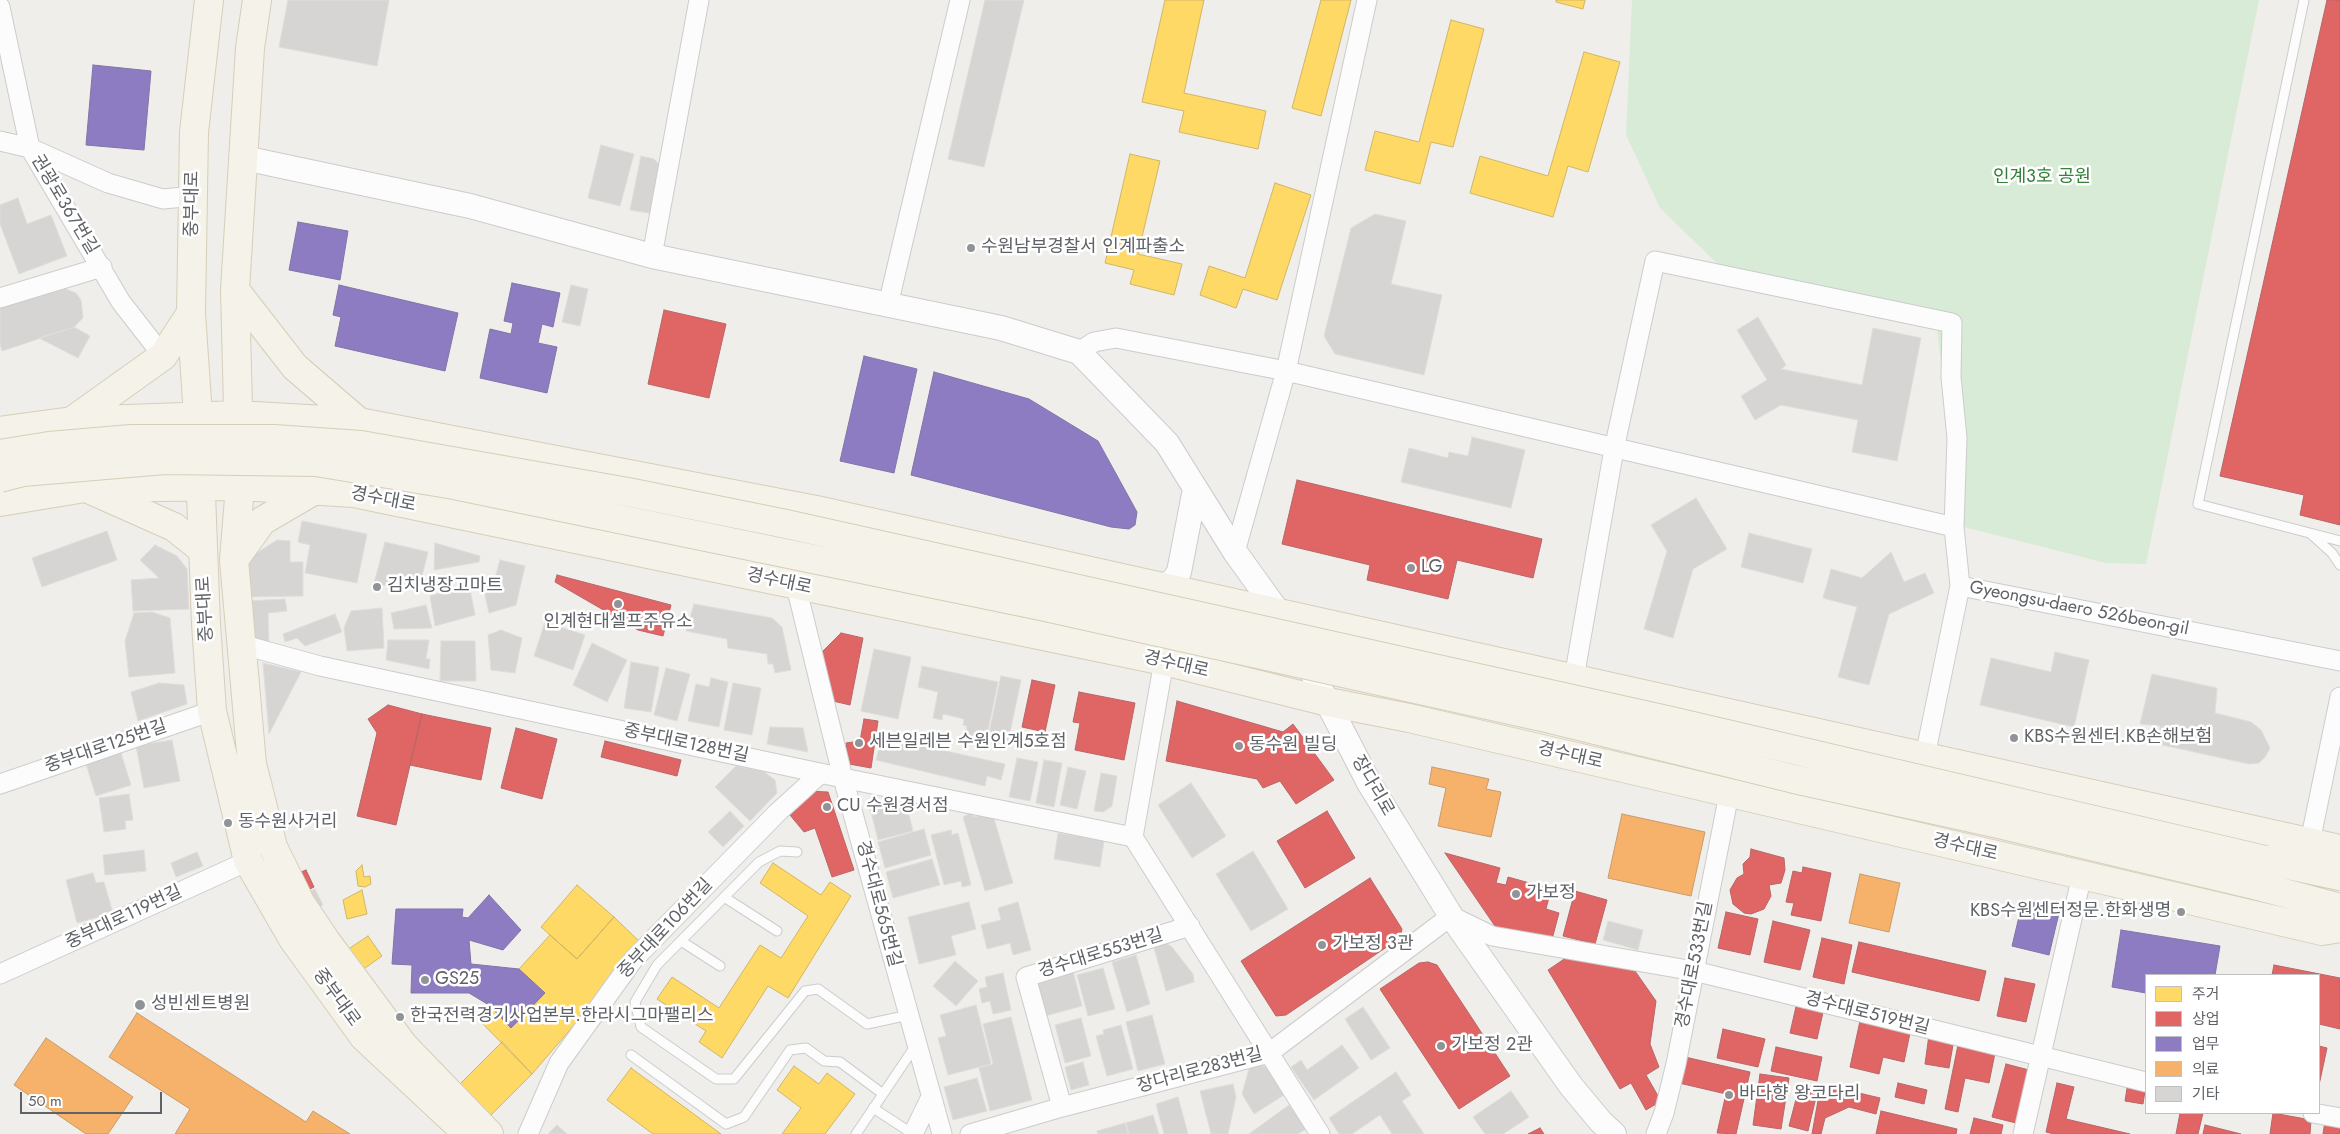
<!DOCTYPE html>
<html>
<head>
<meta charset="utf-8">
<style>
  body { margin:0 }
  #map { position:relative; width:2340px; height:1134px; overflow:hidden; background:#efeeea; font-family:Jost,"Noto Sans KR",sans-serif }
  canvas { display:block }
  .legend { position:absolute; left:2145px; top:974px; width:175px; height:140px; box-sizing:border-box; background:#fff; border:1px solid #bfc1c3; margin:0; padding:6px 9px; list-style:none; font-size:15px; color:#5f6368 }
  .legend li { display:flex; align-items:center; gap:10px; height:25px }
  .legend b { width:25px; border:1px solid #bfc1c3 }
  .scale { position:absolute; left:20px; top:1092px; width:142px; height:22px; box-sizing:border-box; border:2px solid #5f6368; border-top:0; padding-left:6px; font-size:15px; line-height:18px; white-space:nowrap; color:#5f6368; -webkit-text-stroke:4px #fff; paint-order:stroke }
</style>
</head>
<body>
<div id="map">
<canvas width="2340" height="1134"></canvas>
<ul class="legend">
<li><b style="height:14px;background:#ffd966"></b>주거</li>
<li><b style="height:14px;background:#e06666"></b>상업</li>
<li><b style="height:14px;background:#8e7cc3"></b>업무</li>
<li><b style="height:14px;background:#f6b26b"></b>의료</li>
<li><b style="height:14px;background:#d6d5d3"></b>기타</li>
</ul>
<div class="scale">50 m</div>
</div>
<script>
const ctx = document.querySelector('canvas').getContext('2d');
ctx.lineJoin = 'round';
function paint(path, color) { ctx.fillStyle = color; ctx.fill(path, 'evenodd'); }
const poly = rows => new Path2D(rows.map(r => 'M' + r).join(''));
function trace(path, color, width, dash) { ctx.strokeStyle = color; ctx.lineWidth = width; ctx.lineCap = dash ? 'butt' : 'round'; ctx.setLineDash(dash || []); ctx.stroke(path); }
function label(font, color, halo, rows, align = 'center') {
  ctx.font = font + ' Jost,"Noto Sans KR",sans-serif'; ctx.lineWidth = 5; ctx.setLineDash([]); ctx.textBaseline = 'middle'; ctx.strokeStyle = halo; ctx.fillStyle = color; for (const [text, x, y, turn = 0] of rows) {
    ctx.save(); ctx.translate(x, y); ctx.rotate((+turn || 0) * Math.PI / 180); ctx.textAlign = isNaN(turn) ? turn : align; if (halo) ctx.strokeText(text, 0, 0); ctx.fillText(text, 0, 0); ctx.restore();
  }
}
paint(poly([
  [1632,0,2259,0,2146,564,2106,563,1960,526,1936,320,1737,283,1660,208,1626,135]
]), '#d8ebd6');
const homes = poly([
  [1165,0,1204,0,1184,93,1266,111,1258,149,1179,132,1184,111,1142,102,1165,0],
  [1321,0,1351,0,1321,116,1292,108,1321,0],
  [1556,0,1585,0,1583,9,1556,2,1556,0],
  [1451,20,1484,29,1453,147,1431,142,1420,184,1365,170,1375,131,1419,142,1451,20],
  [1584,52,1620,62,1588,172,1568,166,1553,217,1470,193,1480,156,1548,176,1584,52],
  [1130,154,1160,161,1138,254,1182,264,1174,295,1130,284,1134,270,1105,263,1130,154],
  [1275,183,1311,195,1277,300,1243,289,1236,308,1200,295,1209,266,1245,278,1275,183],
  [773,863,821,895,830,882,851,896,788,998,768,986,722,1058,699,1042,706,1031,657,999,672,977,719,1008,760,945,781,958,808,916,760,883,773,863],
  [362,865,364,877,370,876,371,884,365,887,358,886,356,871,362,865],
  [577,885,614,917,577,959,541,927,577,885],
  [362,890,367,914,347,919,343,900,362,890],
  [614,917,643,945,532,1074,477,1018,489,1005,511,1028,545,993,519,969,550,935,577,959,614,917],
  [368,936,382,956,358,973,344,952,368,936],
  [502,1042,532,1074,484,1122,453,1091,502,1042],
  [794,1066,819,1084,827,1073,855,1094,825,1134,782,1134,801,1108,777,1090,794,1066],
  [631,1068,721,1134,653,1134,607,1100,631,1068]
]);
paint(homes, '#ffd966');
trace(homes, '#cfb667', 1);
const shops = poly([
  [2327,0,2340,0,2340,525,2300,515,2304,495,2220,476,2327,0],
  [664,310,726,324,709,398,648,384,664,310],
  [1297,480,1542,539,1533,578,1457,560,1448,599,1367,580,1370,565,1282,544,1297,480],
  [557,575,671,605,663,636,638,630,555,582,557,575],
  [841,633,863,638,850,705,833,701,820,664,823,651,841,633],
  [1032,680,1055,685,1045,732,1022,727,1032,680],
  [1079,692,1135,703,1124,760,1075,750,1080,723,1073,722,1079,692],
  [1177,701,1283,732,1293,724,1334,780,1296,804,1280,781,1263,788,1257,779,1166,761,1177,701],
  [388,705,422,714,396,825,357,816,377,733,368,719,388,705],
  [422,714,491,728,481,780,410,765,422,714],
  [864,719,878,721,871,768,849,764,846,743,860,741,864,719],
  [516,728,557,739,542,799,501,788,516,728],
  [605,741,681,760,677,776,601,757,605,741],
  [805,791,828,792,854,870,832,877,815,828,804,832,785,809,805,791],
  [1327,811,1355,858,1305,888,1277,841,1327,811],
  [1751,849,1784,858,1785,870,1781,883,1769,885,1771,896,1764,909,1751,914,1744,913,1733,904,1730,890,1737,878,1744,874,1743,864,1750,857,1751,849],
  [1445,853,1500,868,1496,883,1506,885,1508,877,1551,889,1546,909,1559,913,1551,943,1497,929,1445,853],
  [1803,867,1831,873,1821,921,1791,915,1794,903,1786,902,1793,871,1802,873,1803,867],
  [306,870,314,887,304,892,296,874,306,870],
  [1370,878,1402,929,1400,938,1286,1015,1276,1016,1241,961,1370,878],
  [1575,891,1607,900,1595,944,1563,936,1575,891],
  [1726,912,1758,919,1750,955,1718,948,1726,912],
  [1773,921,1810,930,1800,970,1764,962,1773,921],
  [1822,938,1852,945,1844,984,1813,977,1822,938],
  [1859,942,1986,971,1979,1001,1852,972,1859,942],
  [1576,951,1628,961,1656,1001,1650,1044,1659,1067,1646,1075,1661,1101,1646,1110,1631,1083,1620,1089,1548,970,1576,951],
  [1428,962,1437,965,1510,1076,1459,1109,1380,989,1419,963,1428,962],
  [2274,965,2340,978,2340,1029,2319,1024,2319,975,2272,975,2274,965],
  [2005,978,2035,984,2026,1022,1997,1016,2005,978],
  [1797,1002,1824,1008,1817,1039,1790,1033,1797,1002],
  [1860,1021,1910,1033,1904,1062,1883,1057,1879,1074,1850,1067,1860,1021],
  [1723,1029,1765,1039,1758,1067,1717,1058,1723,1029],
  [1929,1035,1954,1039,1949,1068,1925,1064,1929,1035],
  [1959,1040,1996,1048,1989,1083,1965,1078,1958,1112,1945,1109,1959,1040],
  [2319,1046,2327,1048,2319,1085,2319,1046],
  [1776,1047,1822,1057,1817,1081,1771,1071,1776,1047],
  [1685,1057,1750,1072,1736,1134,1717,1133,1726,1094,1679,1083,1685,1057],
  [2006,1064,2029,1070,2016,1123,1992,1117,2006,1064],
  [1760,1074,1789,1078,1781,1129,1753,1125,1760,1074],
  [2128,1082,2146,1084,2143,1104,2125,1101,2128,1082],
  [1898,1083,1927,1090,1924,1104,1895,1097,1898,1083],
  [2057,1083,2074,1087,2066,1119,2130,1134,2054,1134,2046,1132,2057,1083],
  [1800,1084,1818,1089,1808,1131,1789,1126,1800,1084],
  [1821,1084,1880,1098,1876,1114,1849,1107,1825,1118,1821,1134,1812,1134,1821,1084],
  [1881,1111,1957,1129,1956,1134,1876,1134,1881,1111],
  [2180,1113,2203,1113,2198,1134,2176,1134,2180,1113],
  [2273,1113,2311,1120,2310,1134,2270,1134,2273,1113],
  [1974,1118,2003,1125,2001,1134,1970,1134,1974,1118],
  [2325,1121,2340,1123,2340,1134,2323,1134,2325,1121],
  [2205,1125,2241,1134,2203,1134,2205,1125],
  [1540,1128,1544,1134,1528,1134,1540,1128]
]);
paint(shops, '#e06666');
trace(shops, '#b96567', 1);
const offices = poly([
  [93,65,151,71,144,150,86,145,93,65],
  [298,222,348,231,340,280,289,270,298,222],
  [512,283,560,293,553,327,542,324,538,343,557,347,547,393,480,378,490,329,511,334,513,323,504,321,512,283],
  [339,285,458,313,445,371,335,346,341,317,333,315,339,285],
  [864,356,917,369,894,473,840,461,864,356],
  [934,372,1029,399,1098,441,1137,512,1135,525,1129,529,1111,527,911,475,934,372],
  [489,895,521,930,503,950,469,940,471,964,519,969,545,993,511,1028,489,1005,469,993,411,993,412,965,392,964,396,909,463,909,462,917,468,918,489,895],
  [2023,900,2060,909,2049,955,2012,946,2023,900],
  [2121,930,2220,946,2215,975,2146,975,2146,993,2112,987,2121,930]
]);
paint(offices, '#8e7cc3');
trace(offices, '#8074a8', 1);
const health = poly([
  [1432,767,1489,779,1486,789,1501,792,1491,837,1438,826,1446,788,1429,784,1432,767],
  [1622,814,1705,832,1691,896,1608,878,1622,814],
  [1860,874,1900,883,1889,932,1849,923,1860,874],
  [137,1013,306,1122,313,1111,350,1134,175,1134,190,1109,109,1057,137,1013],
  [46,1038,133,1097,108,1134,86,1134,14,1085,46,1038]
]);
paint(health, '#f6b26b');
trace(health, '#c99a6a', 1);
const building = poly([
  [288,0,389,0,377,66,279,47,288,0],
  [985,0,1024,0,984,167,948,159,985,0],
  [601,145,634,154,620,206,588,198,601,145],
  [641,156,654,159,663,169,655,214,630,210,641,156],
  [18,198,27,224,51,215,67,256,19,274,0,224,0,205,18,198],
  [1375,214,1406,221,1391,284,1442,295,1424,375,1335,354,1324,336,1351,228,1375,214],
  [571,285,588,289,580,326,562,322,571,285],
  [61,287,76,293,81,300,83,318,74,327,2,351,0,344,0,308,61,287],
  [1758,317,1786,365,1781,369,1862,385,1873,328,1921,338,1897,461,1852,452,1858,420,1781,405,1755,420,1741,396,1767,380,1737,330,1758,317],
  [74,327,90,336,78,358,39,338,74,327],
  [1472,437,1525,450,1511,508,1401,482,1409,448,1448,458,1449,452,1468,456,1472,437],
  [1696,498,1727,549,1693,569,1673,638,1644,629,1667,551,1651,525,1696,498],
  [302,521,367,534,357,583,305,573,310,545,298,542,302,521],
  [107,531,117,560,42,587,32,558,107,531],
  [1749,533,1812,549,1803,583,1741,567,1749,533],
  [277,540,290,541,290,562,303,562,303,596,244,597,246,560,277,540],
  [385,542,428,552,421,580,373,587,385,542],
  [435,543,480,556,479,562,434,570,435,543],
  [155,545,177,556,187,569,189,609,133,611,131,580,159,578,140,560,155,545],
  [1891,552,1904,582,1925,573,1934,593,1889,614,1869,685,1838,677,1857,607,1823,598,1831,569,1862,578,1891,552],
  [500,560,525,566,516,605,489,613,482,582,495,578,500,560],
  [469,584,475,615,435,626,430,596,469,584],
  [285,599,287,611,268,613,269,645,247,637,245,601,285,599],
  [694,604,772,618,782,627,791,670,775,673,773,664,768,664,767,654,728,648,727,639,686,631,694,604],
  [426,605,432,628,394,629,391,613,426,605],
  [382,608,384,648,347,651,344,628,351,611,382,608],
  [152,612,170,618,175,673,129,677,125,641,134,613,152,612],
  [335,614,342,632,305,646,297,638,285,642,283,634,335,614],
  [545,622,585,635,573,670,534,656,545,622],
  [501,630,522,638,515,673,491,670,488,635,501,630],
  [388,640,429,640,426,659,430,659,429,669,386,660,388,640],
  [441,641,475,641,476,681,440,681,441,641],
  [592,643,627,660,607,702,573,685,592,643],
  [874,649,911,657,898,719,861,711,874,649],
  [2055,652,2089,660,2074,727,1980,705,1991,658,2051,672,2055,652],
  [631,662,659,667,651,712,624,708,631,662],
  [263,663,301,672,269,734,263,663],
  [922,666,998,682,986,740,965,735,967,726,963,725,964,719,943,714,942,720,933,718,938,692,918,687,922,666],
  [666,668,690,674,677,721,654,715,666,668],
  [2152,674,2217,688,2215,713,2251,722,2261,730,2270,748,2265,757,2259,763,2249,764,2158,744,2160,726,2140,724,2152,674],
  [1001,676,1021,680,1008,742,988,738,1001,676],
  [711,678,728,682,719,727,688,721,696,684,709,687,711,678],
  [159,683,184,685,187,704,138,721,131,692,159,683],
  [733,683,761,688,752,735,724,730,733,683],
  [770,727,803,728,808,752,767,744,770,727],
  [882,737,1005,764,1001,780,987,776,985,786,876,760,882,737],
  [172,740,180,781,144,788,136,746,172,740],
  [120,750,131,785,96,796,85,761,120,750],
  [1017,758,1038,762,1030,801,1009,797,1017,758],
  [1044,760,1062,763,1054,807,1036,803,1044,760],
  [736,766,763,771,775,780,777,793,750,821,715,787,736,766],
  [1068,767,1086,771,1077,809,1060,805,1068,767],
  [1101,773,1117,776,1112,806,1103,812,1094,811,1101,773],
  [1191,783,1226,836,1192,858,1158,805,1191,783],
  [129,794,133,820,125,821,126,829,104,832,99,798,129,794],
  [883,804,908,811,913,831,878,840,870,808,883,804],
  [730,811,744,826,723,847,708,832,730,811],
  [992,812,1013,883,985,891,963,817,971,813,974,817,992,812],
  [924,829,931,855,885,868,878,842,924,829],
  [951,830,952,835,958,833,971,885,962,887,961,881,944,885,931,835,951,830],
  [1058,833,1104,841,1100,867,1054,859,1058,833],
  [144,850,146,871,105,875,103,855,144,850],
  [1253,851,1288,909,1251,931,1216,874,1253,851],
  [197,852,203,866,176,877,171,863,197,852],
  [932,859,940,885,893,898,886,872,932,859],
  [93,873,96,883,104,882,113,913,77,923,66,880,93,873],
  [315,889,323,905,314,910,306,893,315,889],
  [969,902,976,929,951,936,956,955,919,964,908,917,969,902],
  [1018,902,1031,950,1013,955,1010,943,987,949,981,925,1001,920,998,908,1018,902],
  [1608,921,1643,930,1638,950,1603,940,1608,921],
  [1163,941,1172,947,1193,974,1194,982,1166,991,1153,944,1163,941],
  [1136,955,1150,1004,1127,1012,1112,962,1136,955],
  [955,961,978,981,956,1006,933,986,955,961],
  [1103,968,1115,1009,1088,1016,1077,975,1103,968],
  [1073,971,1082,1006,1045,1016,1035,982,1073,971],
  [1003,973,1011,1010,993,1014,990,1001,982,1003,979,989,987,987,985,977,1003,973],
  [976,1005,991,1064,948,1075,938,1038,946,1036,940,1015,976,1005],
  [1363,1007,1390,1048,1371,1060,1345,1019,1363,1007],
  [1152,1015,1165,1064,1138,1071,1126,1022,1152,1015],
  [1011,1017,1032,1100,990,1111,979,1068,993,1064,983,1024,1011,1017],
  [1081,1018,1091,1056,1065,1063,1055,1025,1081,1018],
  [1121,1025,1133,1069,1107,1076,1096,1036,1104,1034,1103,1030,1121,1025],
  [1342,1045,1359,1068,1314,1100,1291,1067,1301,1060,1307,1070,1342,1045],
  [1083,1062,1089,1085,1071,1090,1065,1067,1083,1062],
  [1251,1062,1269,1068,1284,1095,1254,1114,1242,1094,1251,1062],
  [1396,1072,1411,1095,1402,1101,1424,1134,1392,1134,1380,1115,1352,1134,1339,1134,1329,1118,1396,1072],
  [977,1078,987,1111,953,1120,944,1087,977,1078],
  [1233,1084,1236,1097,1228,1134,1211,1134,1200,1091,1233,1084],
  [1511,1091,1529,1117,1503,1134,1485,1134,1473,1117,1511,1091],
  [1178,1097,1188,1134,1164,1134,1156,1104,1178,1097],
  [1289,1105,1306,1129,1298,1134,1249,1134,1289,1105],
  [1153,1115,1159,1134,1129,1134,1126,1123,1153,1115],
  [1125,1123,1128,1134,1098,1134,1097,1131,1125,1123],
  [557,1125,567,1134,548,1134,557,1125]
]);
paint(building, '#d6d5d3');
trace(building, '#deddd9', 1);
const service = poly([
  [2304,0,2198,504,2340,541],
  [2312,535,2332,553,2340,565],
  [797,852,780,851,759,862,657,965,635,1002,641,1027,716,1079,734,1079,805,991,818,989,867,1024,909,1015],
  [724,897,777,931],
  [681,941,720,966],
  [631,1055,726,1124,744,1117,790,1050,806,1048,824,1061,840,1062,883,1094],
  [873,1108,913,1134],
  [856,1134,916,1045]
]);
const minor = poly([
  [0,7,30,148,121,302,163,356],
  [0,141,30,148,108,183,163,199,194,196],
  [652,256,699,0],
  [0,298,102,267],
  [888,305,960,0],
  [1079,352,1094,342,1116,338,1286,371,1954,527,1960,586],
  [1235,552,1286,371,1367,0],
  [796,586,843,778,942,1134],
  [240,644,320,666,843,778,1133,837],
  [1164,661,1133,837,1320,1134],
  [1574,678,1614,449,1655,261,1952,323,1951,377,1957,438,1954,527],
  [1925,756,1960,586,2340,661],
  [0,784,212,711],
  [2310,842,2340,697],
  [0,974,248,861],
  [1062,1107,1026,977,1190,926],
  [2313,1113,2340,1118],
  [528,1134,559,1063,633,960,778,812,821,773],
  [913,1134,931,1097],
  [970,1134,1062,1107,1269,1053,1451,916,1492,936,1694,971,2146,1082],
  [1656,1134,1664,1113,1676,1064,1729,794],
  [2023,1134,2082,875]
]);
const tertiary = poly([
  [244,158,470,206,652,256,1001,328,1079,352,1167,443,1235,552,1286,623],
  [1161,587,1173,581,1179,572,1195,489],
  [1302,653,1369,783,1451,916,1571,1086,1601,1122,1614,1134]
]);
const primary = poly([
  [209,0,194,132,191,313,198,416,206,624,212,711,248,861,293,939,364,1037,468,1134],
  [257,0,250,48,235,290,240,486,234,560,252,764,273,847,300,902,326,941,404,1046,489,1134],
  [235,290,295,367,359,422],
  [72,421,163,356,191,313],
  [0,431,72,421,238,415,359,422,816,510,2340,849],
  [93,491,174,527,203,550],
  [0,502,85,488,240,486,354,493,1164,661,1328,702,1409,718,2322,931,2340,928],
  [234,560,262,521,315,490],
  [2265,860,2340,876],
  [2258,886,2333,906,2340,911]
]);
trace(service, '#cbcccc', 11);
trace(minor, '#cbcccc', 21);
trace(tertiary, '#cbcccc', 26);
trace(primary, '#d7ceb8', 30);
trace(service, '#fdfcfc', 9);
trace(minor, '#fdfcfc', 19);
trace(tertiary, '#fdfcfc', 24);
trace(primary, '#f4f2e9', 28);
const primaryBridge = poly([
  [0,454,49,446,131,439,274,439,361,445,628,492,786,524,1671,721,2265,860],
  [0,478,23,472,165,460,316,462,454,485,1041,606,1542,717,1794,779,1999,824,2258,886]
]);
trace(primaryBridge, '#d7ceb8', 30, []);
trace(primaryBridge, '#f4f2e9', 28);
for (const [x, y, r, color] of [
  [971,248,5,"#919496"],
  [1411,568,5,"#919496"],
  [377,587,5,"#919496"],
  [618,604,5,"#919496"],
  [2014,738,5,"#919496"],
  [859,743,5,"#919496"],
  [1239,746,5,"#919496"],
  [827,807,5,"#919496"],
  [228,823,5,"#919496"],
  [1516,894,5,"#919496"],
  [2181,912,5,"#919496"],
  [1322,945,5,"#919496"],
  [425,980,5,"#919496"],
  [140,1005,6,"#919496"],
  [400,1017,5,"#919496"],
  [1441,1046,5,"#919496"],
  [1729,1095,5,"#919496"]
]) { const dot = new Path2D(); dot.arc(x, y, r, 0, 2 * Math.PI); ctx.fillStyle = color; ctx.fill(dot); trace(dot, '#fff', 2); }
label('18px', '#348238', '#fff', [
  ["인계3호 공원",2042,178]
]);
label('18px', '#5f6368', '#fff', [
  ["중부대로",193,204,-89],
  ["권광로367번길",64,205,59],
  ["경수대로",383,500,11],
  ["경수대로",779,582,12],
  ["중부대로",206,609,-93],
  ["Gyeongsu-daero 526beon-gil",2079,609,11],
  ["경수대로",1176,665,13],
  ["중부대로128번길",686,744,12],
  ["중부대로125번길",106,747,-19],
  ["경수대로",1570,756,13],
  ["장다리로",1372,786,60],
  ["경수대로",1965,848,13],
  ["경수대로565번길",878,904,75],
  ["중부대로119번길",124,918,-25],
  ["중부대로106번길",666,929,-47],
  ["경수대로553번길",1101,954,-17],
  ["경수대로533번길",1695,965,-79],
  ["중부대로",336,998,54],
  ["경수대로519번길",1867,1014,14],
  ["장다리로283번길",1200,1071,-15]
]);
label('18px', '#5f6368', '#fff', [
  ["수원남부경찰서 인계파출소",981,248],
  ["LG",1421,568],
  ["김치냉장고마트",387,587],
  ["인계현대셀프주유소",618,623,"center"],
  ["KBS수원센터.KB손해보험",2024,738],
  ["세븐일레븐 수원인계5호점",869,743],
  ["동수원 빌딩",1249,746],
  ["CU 수원경서점",837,807],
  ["동수원사거리",238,823],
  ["가보정",1526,894],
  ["KBS수원센터정문.한화생명",2171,912,"right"],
  ["가보정 3관",1332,945],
  ["GS25",435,980],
  ["성빈센트병원",151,1005],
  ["한국전력경기사업본부.한라시그마팰리스",410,1017],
  ["가보정 2관",1451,1046],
  ["바다향 왕코다리",1739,1095]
], 'left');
</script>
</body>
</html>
